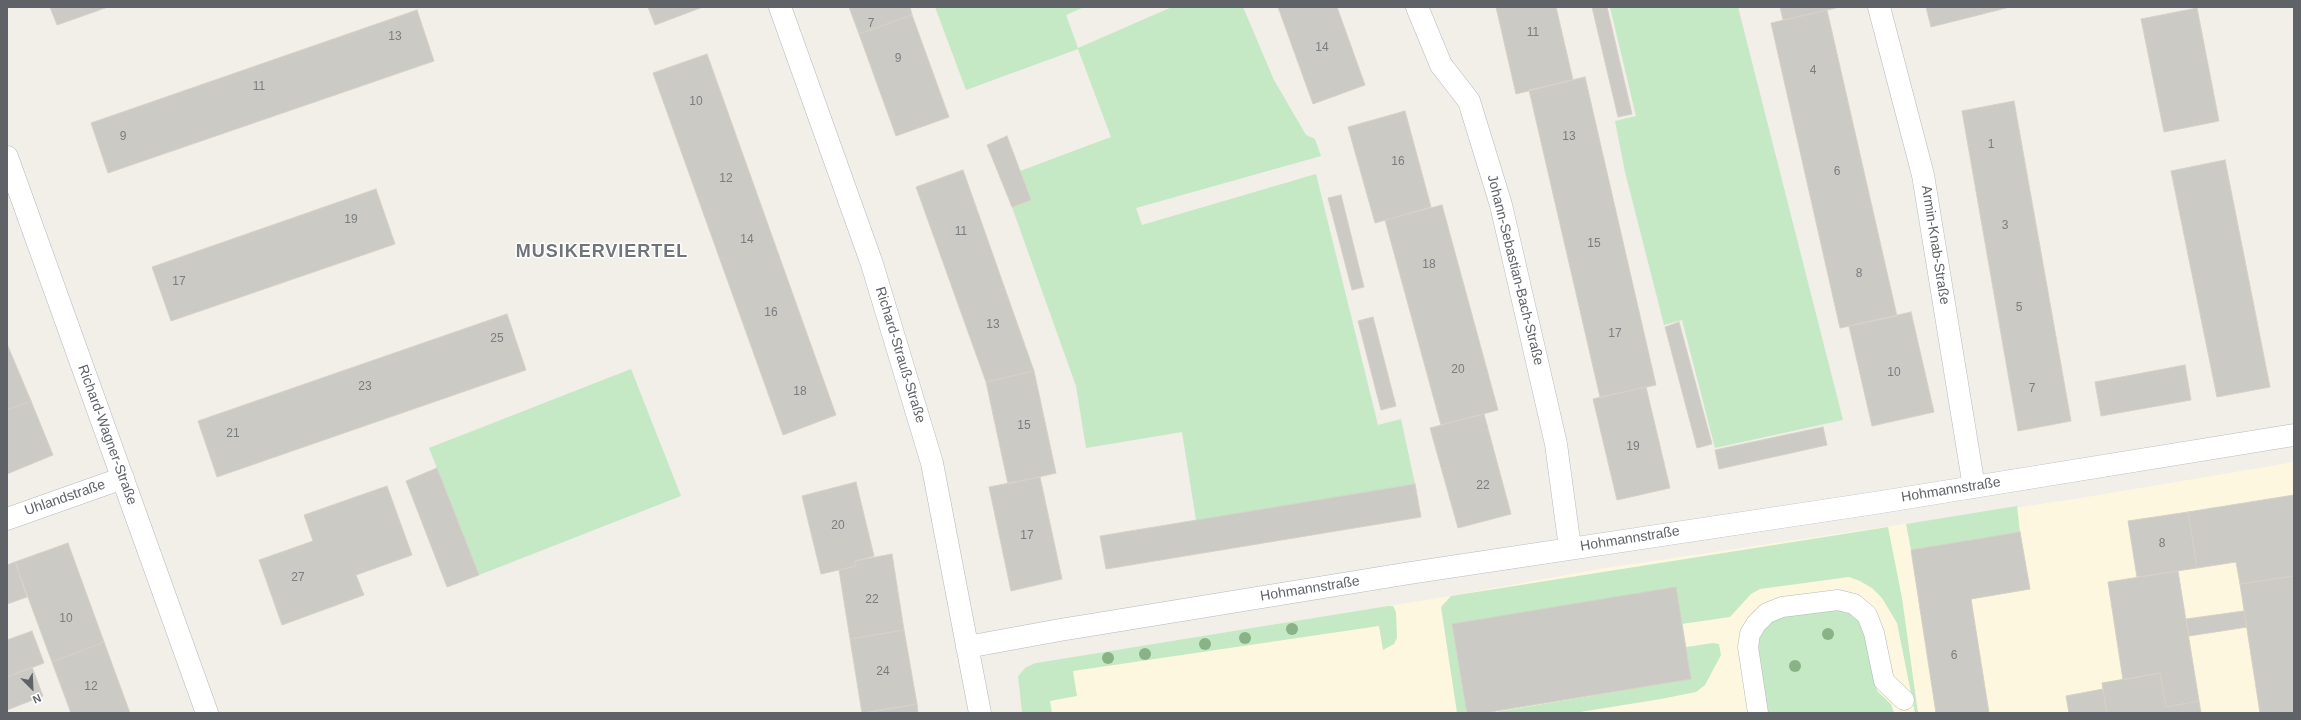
<!DOCTYPE html>
<html>
<head>
<meta charset="utf-8">
<style>
  body { margin:0 }
  #map { position:relative; width:2301px; height:720px; overflow:hidden; background:#f1efe8; font-family:Helvetica,sans-serif }
  canvas { display:block }
  .frame { position:absolute; inset:0; border:8px solid #5f6368; pointer-events:none }
  .north { position:absolute; left:12px; top:668px; width:40px; height:40px; -webkit-text-stroke:3px #fff; paint-order:stroke; rotate:156deg; font-size:11px; font-weight:700; line-height:16px; text-align:center; color:#5f6368 }
  .north::after { content:''; display:block; margin:auto; width:14px; height:18px; background:#5f6368; clip-path:polygon(50% 0,100% 100%,50% 72%,0 100%) }
</style>
</head>
<body>
<div id="map">
<canvas width="2301" height="720"></canvas>
<div class="frame"></div>
<div class="north">N</div>
</div>
<script>
const ctx = document.querySelector('canvas').getContext('2d');
ctx.lineJoin = 'round';
function paint(path, color) { ctx.fillStyle = color; ctx.fill(path, 'evenodd'); }
const poly = rows => new Path2D(rows.map(r => 'M' + r).join(''));
function trace(path, color, width, dash) { ctx.strokeStyle = color; ctx.lineWidth = width; ctx.lineCap = dash ? 'butt' : 'round'; ctx.setLineDash(dash || []); ctx.stroke(path); }
function label(font, color, halo, rows, align = 'center') {
  ctx.font = font + ' Helvetica,sans-serif'; ctx.lineWidth = 3; ctx.setLineDash([]); ctx.textBaseline = 'middle'; ctx.strokeStyle = halo; ctx.fillStyle = color; for (const [text, x, y, turn = 0] of rows) {
    ctx.save(); ctx.translate(x, y); ctx.rotate((+turn || 0) * Math.PI / 180); ctx.textAlign = isNaN(turn) ? turn : align; if (halo) ctx.strokeText(text, 0, 0); ctx.fillText(text, 0, 0); ctx.restore();
  }
}
paint(poly([
  [2294,462,2294,713,1022,713,1018,676,1026,667,1036,663,1451,596,1599,569,2075,499]
]), '#fef7e0');
paint(poly([
  [935,7,1084,7,1066,15,1078,48,1172,7,1243,7,1274,80,1306,135,1315,139,1321,156,1136,208,1142,225,1316,174,1378,425,1401,419,1415,484,1196,520,1182,432,1086,448,1076,386,1012,207,1031,200,1020,171,1111,137,1078,49,966,90],
  [1610,7,1738,7,1843,420,1715,448,1682,320,1664,325,1625,172,1615,121,1636,116],
  [631,369,681,496,479,575,429,448],
  [2017,506,2020,532,1911,550,1906,524],
  [1888,527,1902,598,1918,713,1915,713,1897,623,1882,598,1872,588,1860,581,1849,577,1760,589,1751,594,1730,617,1682,624,1676,588,1452,625,1467,713,1457,713,1441,607,1451,596],
  [1388,606,1393,606,1396,612,1397,638,1394,644,1383,650,1379,626,1073,671,1077,696,1050,701,1052,713,1022,713,1018,676,1026,667,1036,663],
  [1834,607,1855,614,1866,633,1877,691,1891,704,1894,713,1768,713,1757,649,1759,636,1765,626,1775,618],
  [1713,643,1719,644,1721,655,1705,685,1696,692,1661,699,1574,713,1490,713,1691,679,1686,647]
]), '#c5e8c5');
const building = poly([
  [50,7,108,7,57,25,50,7],
  [648,7,703,7,655,25,648,7],
  [849,7,910,7,912,15,859,34,849,7],
  [1278,7,1337,7,1365,85,1313,104,1278,7],
  [1496,7,1556,7,1573,80,1516,94,1496,7],
  [1592,7,1607,7,1632,114,1618,117,1592,7],
  [1780,7,1836,7,1836,8,1783,20,1780,7],
  [1926,7,2010,7,1931,27,1926,7],
  [2197,8,2219,121,2164,132,2141,19,2197,8],
  [417,10,434,61,108,173,91,123,417,10],
  [1827,10,1897,316,1840,328,1771,23,1827,10],
  [912,15,949,117,896,136,859,34,912,15],
  [707,54,836,415,783,435,653,73,707,54],
  [1585,77,1656,385,1600,397,1529,90,1585,77],
  [2014,101,2071,421,2018,431,1962,111,2014,101],
  [1405,111,1431,207,1375,223,1348,127,1405,111],
  [1007,136,1031,200,1012,207,987,145,1007,136],
  [2225,160,2270,387,2217,397,2171,171,2225,160],
  [963,170,1034,371,986,382,916,187,963,170],
  [376,189,395,244,171,321,152,267,376,189],
  [1341,195,1364,287,1352,290,1328,198,1341,195],
  [1442,205,1498,410,1441,425,1385,220,1442,205],
  [1911,312,1934,412,1872,426,1849,326,1911,312],
  [507,314,526,370,217,477,198,421,507,314],
  [1373,317,1396,406,1381,410,1358,321,1373,317],
  [1679,322,1712,444,1697,448,1665,327,1679,322],
  [7,344,31,401,7,410,7,344],
  [2185,365,2191,400,2101,416,2095,382,2185,365],
  [1034,371,1056,473,1008,484,986,382,1034,371],
  [1646,387,1670,488,1617,500,1593,399,1646,387],
  [31,401,53,455,7,474,7,410,31,401],
  [1484,414,1511,514,1458,528,1430,428,1484,414],
  [1823,427,1827,445,1719,469,1715,450,1823,427],
  [437,468,479,575,447,587,406,481,437,468],
  [1040,477,1062,579,1011,591,989,487,1040,477],
  [856,482,874,556,855,561,856,566,821,574,802,496,856,482],
  [1415,484,1421,517,1106,569,1100,536,1415,484],
  [387,486,412,555,356,575,364,595,282,625,259,560,313,541,304,515,387,486],
  [2294,495,2294,576,2240,584,2236,562,2197,568,2188,512,2294,495],
  [2188,512,2197,568,2137,577,2128,521,2188,512],
  [2020,532,2030,589,1971,599,1989,713,1936,713,1911,550,2020,532],
  [68,543,104,642,52,662,15,562,68,543],
  [892,554,904,630,850,639,839,570,856,566,855,561,892,554],
  [15,562,27,597,7,604,7,565,15,562],
  [2178,571,2199,701,2166,707,2160,673,2123,680,2108,582,2178,571],
  [2294,576,2294,713,2260,713,2240,584,2294,576],
  [1676,587,1691,679,1490,712,1467,713,1452,624,1676,587],
  [2244,611,2247,627,2189,636,2186,619,2244,611],
  [904,630,917,704,862,713,850,639,904,630],
  [32,631,44,663,7,677,7,640,32,631],
  [104,642,130,713,71,713,52,662,104,642],
  [32,667,43,696,7,710,7,677,32,667],
  [2160,673,2166,707,2199,701,2201,713,2107,713,2102,683,2160,673],
  [2103,689,2107,713,2069,713,2066,696,2103,689],
  [917,704,918,713,866,713,917,704]
]);
paint(building, '#cccac5');
trace(building, '#d6d1c6', 1);
const lane = poly([
  [1758,713,1748,647,1750,634,1756,624,1767,613,1782,607,1838,600,1854,604,1867,615,1874,633,1884,681,1904,700]
]);
const street = poly([
  [780,7,872,264,932,463,980,713],
  [1417,7,1441,65,1469,101,1501,205,1556,444,1570,548],
  [1879,7,1923,175,1974,487],
  [7,157,207,713],
  [7,519,123,478],
  [967,647,1060,630,1410,573,1875,503,2294,435]
]);
trace(lane, '#b5b8bc', 21);
trace(street, '#b5b8bc', 23);
trace(lane, '#fff', 20);
trace(street, '#fff', 22);
ctx.fillStyle = '#89b387';
for (const [x, y] of [
  [1292,629],
  [1828,634],
  [1245,638],
  [1205,644],
  [1145,654],
  [1108,658],
  [1795,666]
]) { ctx.beginPath(); ctx.arc(x, y, 6, 0, 2 * Math.PI); ctx.fill(); }
label('12px', '#7a7d7f', null, [
  ["7",871,24],
  ["11",1533,33],
  ["13",395,37],
  ["14",1322,48],
  ["9",898,59],
  ["4",1813,71],
  ["11",259,87],
  ["10",696,102],
  ["9",123,137],
  ["13",1569,137],
  ["1",1991,145],
  ["16",1398,162],
  ["6",1837,172],
  ["12",726,179],
  ["19",351,220],
  ["3",2005,226],
  ["11",961,232],
  ["14",747,240],
  ["15",1594,244],
  ["18",1429,265],
  ["8",1859,274],
  ["17",179,282],
  ["5",2019,308],
  ["16",771,313],
  ["13",993,325],
  ["17",1615,334],
  ["25",497,339],
  ["20",1458,370],
  ["10",1894,373],
  ["23",365,387],
  ["7",2032,389],
  ["18",800,392],
  ["15",1024,426],
  ["21",233,434],
  ["19",1633,447],
  ["22",1483,486],
  ["20",838,526],
  ["17",1027,536],
  ["8",2162,544],
  ["27",298,578],
  ["22",872,600],
  ["10",66,619],
  ["6",1954,656],
  ["24",883,672],
  ["12",91,687]
]);
label('14px', '#5f6368', '#fff', [
  ["Armin-Knab-Straße",1935,245,81],
  ["Johann-Sebastian-Bach-Straße",1515,270,76],
  ["Richard-Strauß-Straße",900,355,73],
  ["Richard-Wagner-Straße",107,435,70],
  ["Hohmannstraße",1951,490,-9],
  ["Uhlandstraße",65,498,-19],
  ["Hohmannstraße",1630,539,-9],
  ["Hohmannstraße",1310,589,-9]
]);
ctx.letterSpacing = '1px';
label('bold 18px', '#70757a', '#fff', [
  ["MUSIKERVIERTEL",602,252]
]);
ctx.letterSpacing = '0px';
</script>
</body>
</html>
